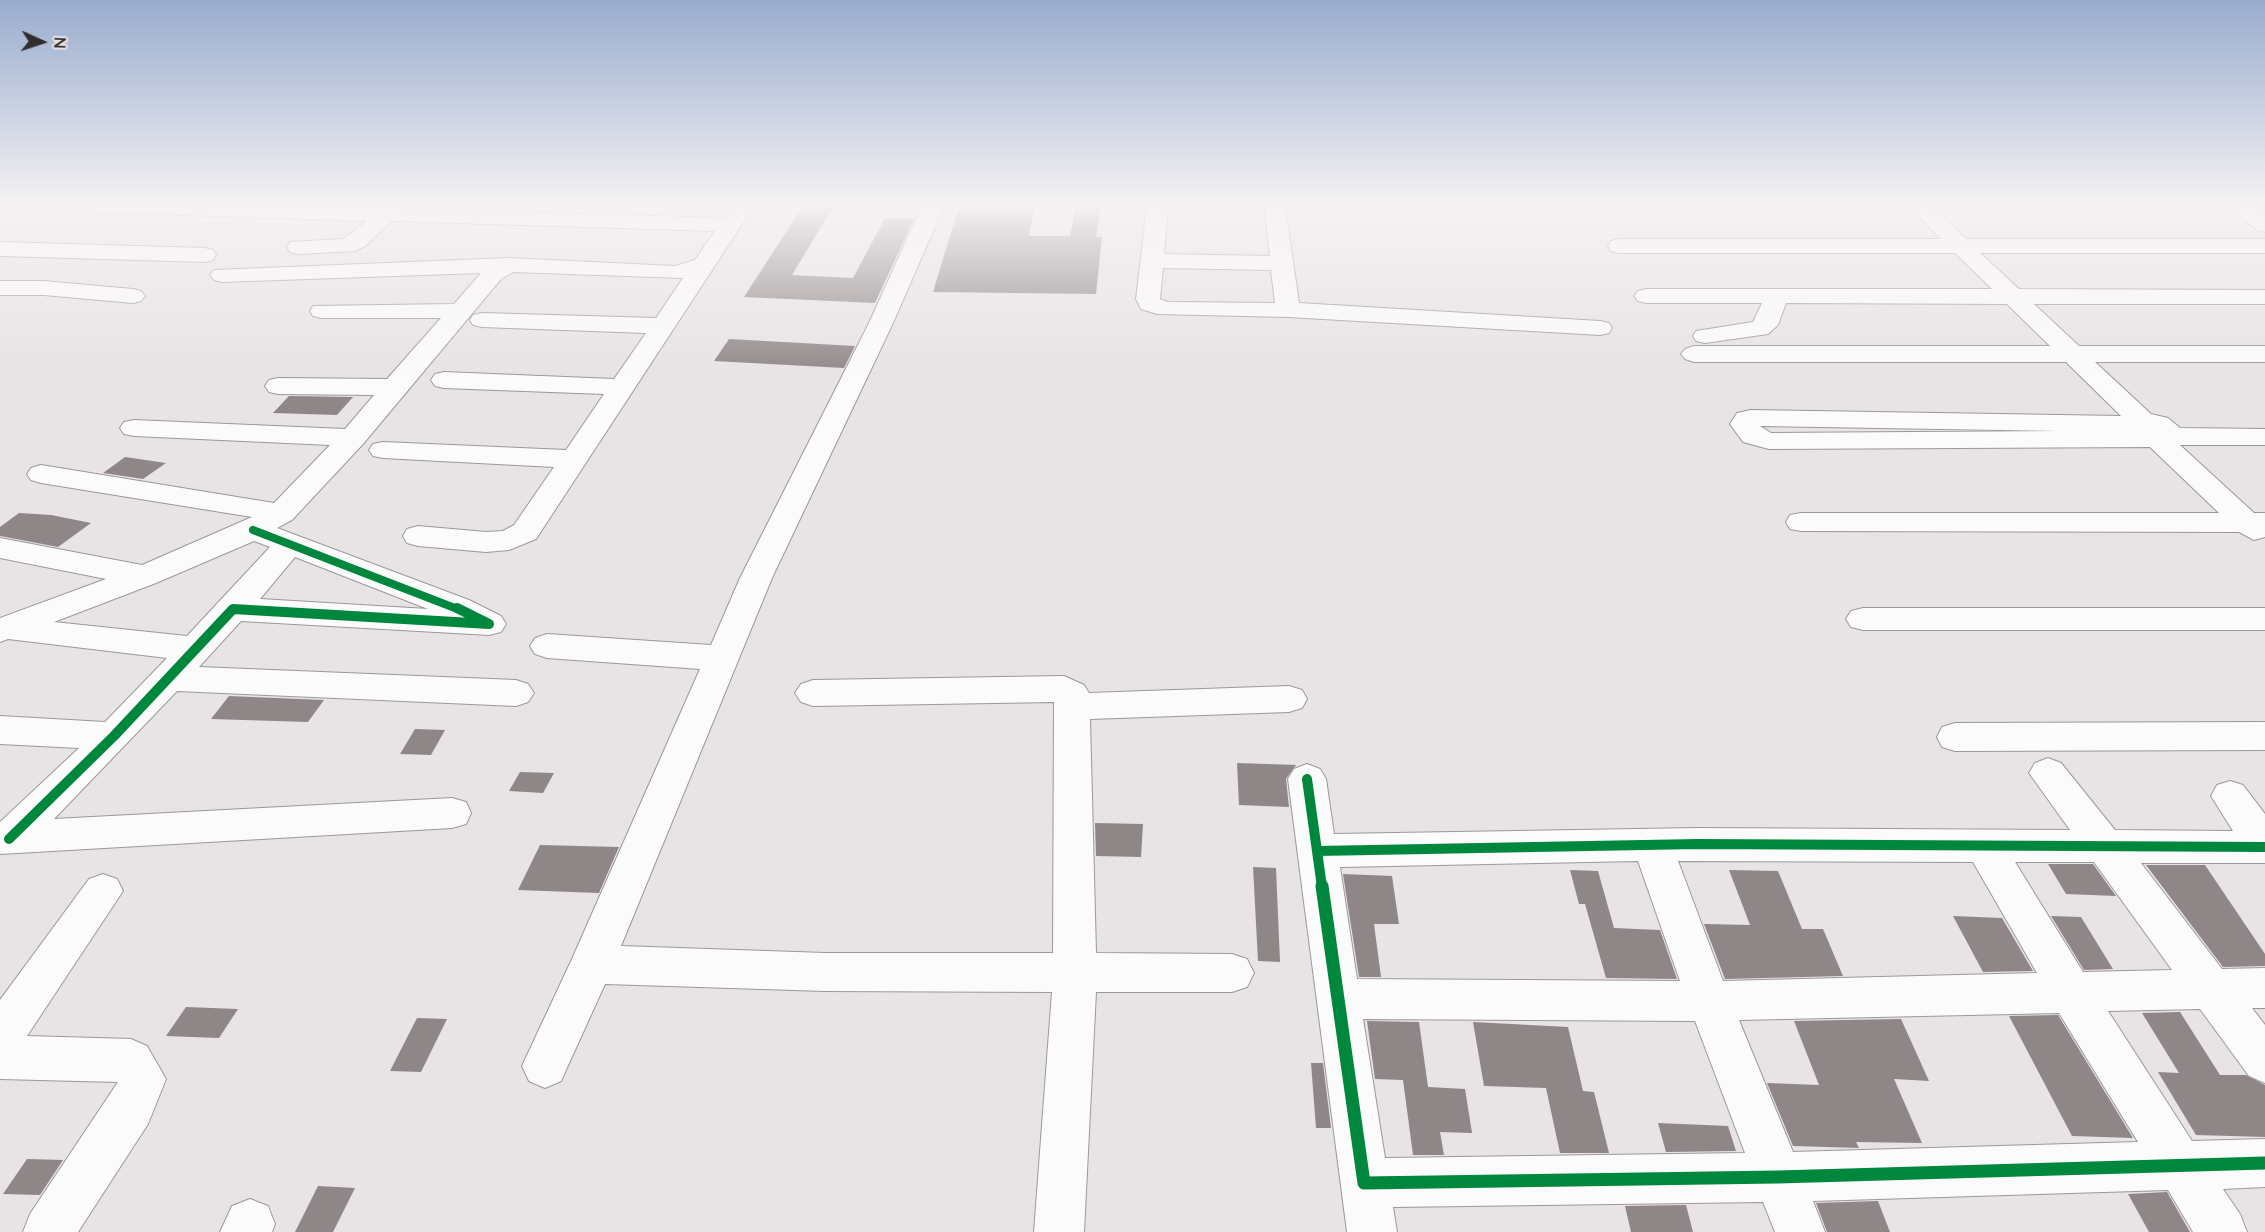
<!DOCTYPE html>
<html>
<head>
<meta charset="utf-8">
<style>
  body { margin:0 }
  #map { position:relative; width:2265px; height:1232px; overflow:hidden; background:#e8e3e4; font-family:Quicksand,sans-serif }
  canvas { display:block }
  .north { position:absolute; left:12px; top:12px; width:60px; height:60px; -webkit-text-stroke:4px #eae1e3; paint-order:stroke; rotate:93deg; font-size:16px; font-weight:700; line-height:24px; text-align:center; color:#312e2e }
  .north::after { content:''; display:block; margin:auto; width:21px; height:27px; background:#312e2e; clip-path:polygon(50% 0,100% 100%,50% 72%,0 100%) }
</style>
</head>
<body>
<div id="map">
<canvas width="2265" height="1232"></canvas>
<div class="north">N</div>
</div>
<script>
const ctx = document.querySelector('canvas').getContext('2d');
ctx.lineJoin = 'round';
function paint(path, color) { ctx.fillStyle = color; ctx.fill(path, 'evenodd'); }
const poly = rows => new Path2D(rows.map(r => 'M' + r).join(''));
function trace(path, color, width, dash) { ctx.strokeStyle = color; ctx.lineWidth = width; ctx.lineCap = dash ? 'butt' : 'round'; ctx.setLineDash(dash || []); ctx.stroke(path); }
paint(poly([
  [803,206,833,207,792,275,853,278,885,218,914,219,875,303,744,297],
  [959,206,1035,206,1029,236,1070,236,1076,206,1101,206,1096,237,1102,237,1096,294,933,292],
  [729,339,855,346,844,368,714,361],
  [289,396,353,397,337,415,273,413],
  [125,457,166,463,143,479,103,473],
  [19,513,51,515,91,523,58,547,0,536,0,527],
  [229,696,324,700,308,722,211,719],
  [415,729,445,730,431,755,400,754],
  [1237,763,1296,765,1286,779,1289,807,1239,805],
  [520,772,554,773,543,793,509,791],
  [1095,823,1143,824,1141,857,1096,856],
  [540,845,619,847,599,893,518,890],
  [2048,864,2093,864,2116,896,2066,894],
  [2146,865,2205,865,2265,954,2265,966,2223,967],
  [1253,867,1276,868,1280,962,1258,961],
  [1570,870,1598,871,1614,928,1660,930,1677,979,1606,978,1585,904,1579,904],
  [1729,870,1778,871,1802,929,1823,929,1843,976,1725,979,1704,924,1750,925],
  [1343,874,1392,876,1399,924,1374,924,1381,977,1359,977],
  [1953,916,2002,918,2033,971,1983,972],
  [2051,916,2081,917,2113,969,2084,970],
  [186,1007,238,1009,219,1038,166,1036],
  [2180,1012,2220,1075,2246,1075,2265,1085,2265,1137,2196,1135,2158,1072,2179,1073,2142,1013],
  [2058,1015,2133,1138,2072,1136,2009,1016],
  [417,1018,447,1019,421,1072,390,1071],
  [1901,1019,1929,1081,1894,1079,1922,1143,1856,1142,1859,1148,1793,1146,1767,1083,1819,1085,1794,1021],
  [1367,1021,1419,1022,1428,1087,1465,1089,1472,1133,1440,1132,1444,1155,1413,1155,1403,1080,1375,1079],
  [1473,1022,1568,1027,1583,1091,1594,1092,1609,1153,1560,1153,1546,1088,1484,1086],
  [1311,1063,1323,1063,1331,1128,1316,1128],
  [1658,1123,1728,1126,1736,1151,1666,1152],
  [27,1159,63,1160,40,1195,3,1194],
  [318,1186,355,1188,333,1232,295,1232],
  [2167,1192,2190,1232,2149,1232,2128,1194],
  [1878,1201,1890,1232,1827,1232,1816,1203],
  [1686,1205,1693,1232,1631,1232,1625,1206]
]), '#8f8687');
const minor = poly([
  [80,206,382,208,385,206,406,206,405,209,724,218,733,206,754,206,536,539,509,550,486,552,418,546,407,543,403,536,407,529,418,526,486,532,503,531,514,525,554,467,383,458,373,456,369,450,373,444,383,442,566,450,604,394,444,388,435,386,431,380,435,374,444,372,614,379,646,333,482,327,473,325,470,320,473,315,482,313,656,318,683,278,513,272,501,279,363,444,292,520,277,528,469,600,501,616,506,624,501,632,489,635,241,621,199,667,516,680,528,684,534,693,528,702,516,706,177,691,54,819,452,798,466,802,471,813,466,824,452,828,0,854,0,822,79,748,0,744,0,716,105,722,167,658,8,639,0,642,0,618,106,579,0,558,0,538,142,565,252,517,41,483,31,480,27,474,31,468,41,465,274,503,330,445,134,436,124,434,120,428,124,422,134,420,345,429,374,395,278,394,269,392,265,386,269,380,278,378,387,379,441,318,322,318,313,316,310,311,313,306,454,304,481,273,222,282,214,280,210,275,214,270,509,258,675,266,695,260,715,231,392,221,365,246,355,251,298,254,290,252,287,247,290,242,343,239,367,221,91,212,83,211,80,206],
  [254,541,270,547,187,636,54,622,156,583,254,541],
  [295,557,428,609,260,599,295,557],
  [922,206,944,206,893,323,772,578,621,946,825,953,1053,953,1054,702,813,706,801,702,795,693,801,684,813,680,1064,676,1084,685,1089,693,1289,686,1302,690,1307,699,1302,708,1289,712,1090,719,1096,953,1232,954,1247,959,1254,973,1247,987,1232,992,1096,992,1084,1232,1034,1232,1052,992,825,991,605,984,561,1081,545,1088,529,1081,522,1066,572,959,700,669,547,658,535,654,530,646,535,638,547,634,711,645,740,578,869,323,922,206],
  [1147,206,1168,206,1164,254,1270,256,1264,206,1285,206,1299,303,1600,321,1609,323,1612,328,1609,333,1600,335,1288,317,1157,314,1141,309,1136,299,1147,206],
  [1163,268,1271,270,1275,303,1168,302,1160,299,1163,268],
  [1909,206,1931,206,1966,239,2265,239,2265,253,1980,253,2019,289,2265,290,2265,304,2034,304,2079,346,2265,346,2265,362,2095,362,2151,414,2168,418,2180,428,2265,429,2265,445,2180,445,2254,513,2265,513,2265,537,2254,540,2239,532,1801,531,1790,529,1786,522,1790,515,1801,513,2219,513,2150,447,1769,449,1743,442,1730,424,1737,413,1751,410,2121,416,2066,362,1694,362,1685,359,1681,354,1685,349,1694,346,2050,346,2007,304,1786,303,1778,325,1768,334,1705,343,1696,341,1693,336,1696,331,1753,322,1762,303,1646,303,1638,301,1634,296,1638,291,1646,289,1992,289,1955,253,1619,253,1611,251,1608,246,1611,241,1619,239,1941,239,1909,206],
  [1760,426,2059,431,1771,433,1760,426],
  [2226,206,2251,206,2265,215,2265,232,2257,230,2226,206],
  [0,242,205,248,213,250,216,255,213,260,205,262,0,256,0,242],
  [0,281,44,281,133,289,141,291,145,296,141,301,133,303,44,295,0,295,0,281],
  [1863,608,2265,608,2265,630,1863,630,1851,627,1846,619,1851,611,1863,608],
  [2265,722,2265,750,1955,751,1942,747,1937,737,1942,727,1955,723,2265,722],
  [2048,758,2061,763,2115,830,2233,831,2211,796,2217,785,2230,781,2243,785,2265,814,2265,863,2141,863,2222,969,2265,968,2265,1008,2252,1008,2265,1025,2265,1083,2249,1076,2200,1009,2108,1011,2192,1141,2265,1139,2265,1187,2223,1189,2240,1214,2247,1232,2193,1232,2168,1190,1813,1201,1825,1232,1775,1232,1763,1202,1393,1207,1397,1232,1347,1232,1288,779,1294,769,1307,764,1320,769,1326,779,1334,834,1698,828,2070,830,2029,773,2035,763,2048,758],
  [1638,861,1680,981,1357,979,1340,867,1638,861],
  [1678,861,1973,862,2037,973,1723,981,1678,861],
  [2015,862,2094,862,2172,970,2083,972,2015,862],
  [2059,1013,2138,1142,1793,1152,1739,1020,2059,1013],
  [1363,1019,1695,1021,1745,1153,1385,1158,1363,1019],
  [103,874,117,879,123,891,27,1036,131,1039,147,1046,166,1079,148,1124,78,1232,23,1232,30,1214,118,1082,0,1079,0,1000,89,879,103,874],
  [250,1199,268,1206,275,1224,272,1232,220,1232,232,1206,250,1199]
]);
trace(minor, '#9c9899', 2);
paint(minor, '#fcfbfb');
trace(poly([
  [253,530,460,610],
  [232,610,244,610]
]), '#00873e', 8);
trace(poly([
  [1307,779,1322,887],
  [9,839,114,736,233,609,489,624,457,608],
  [1317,851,1698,844,2265,847]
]), '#00873e', 10);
trace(poly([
  [1322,886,1364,1183,1778,1177,2265,1163]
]), '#00873e', 13);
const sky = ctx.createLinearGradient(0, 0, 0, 378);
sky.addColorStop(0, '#99acce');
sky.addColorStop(0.54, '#f5f2f3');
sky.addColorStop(1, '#f5f2f300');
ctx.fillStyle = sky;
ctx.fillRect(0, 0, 2265, 378);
</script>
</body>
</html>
